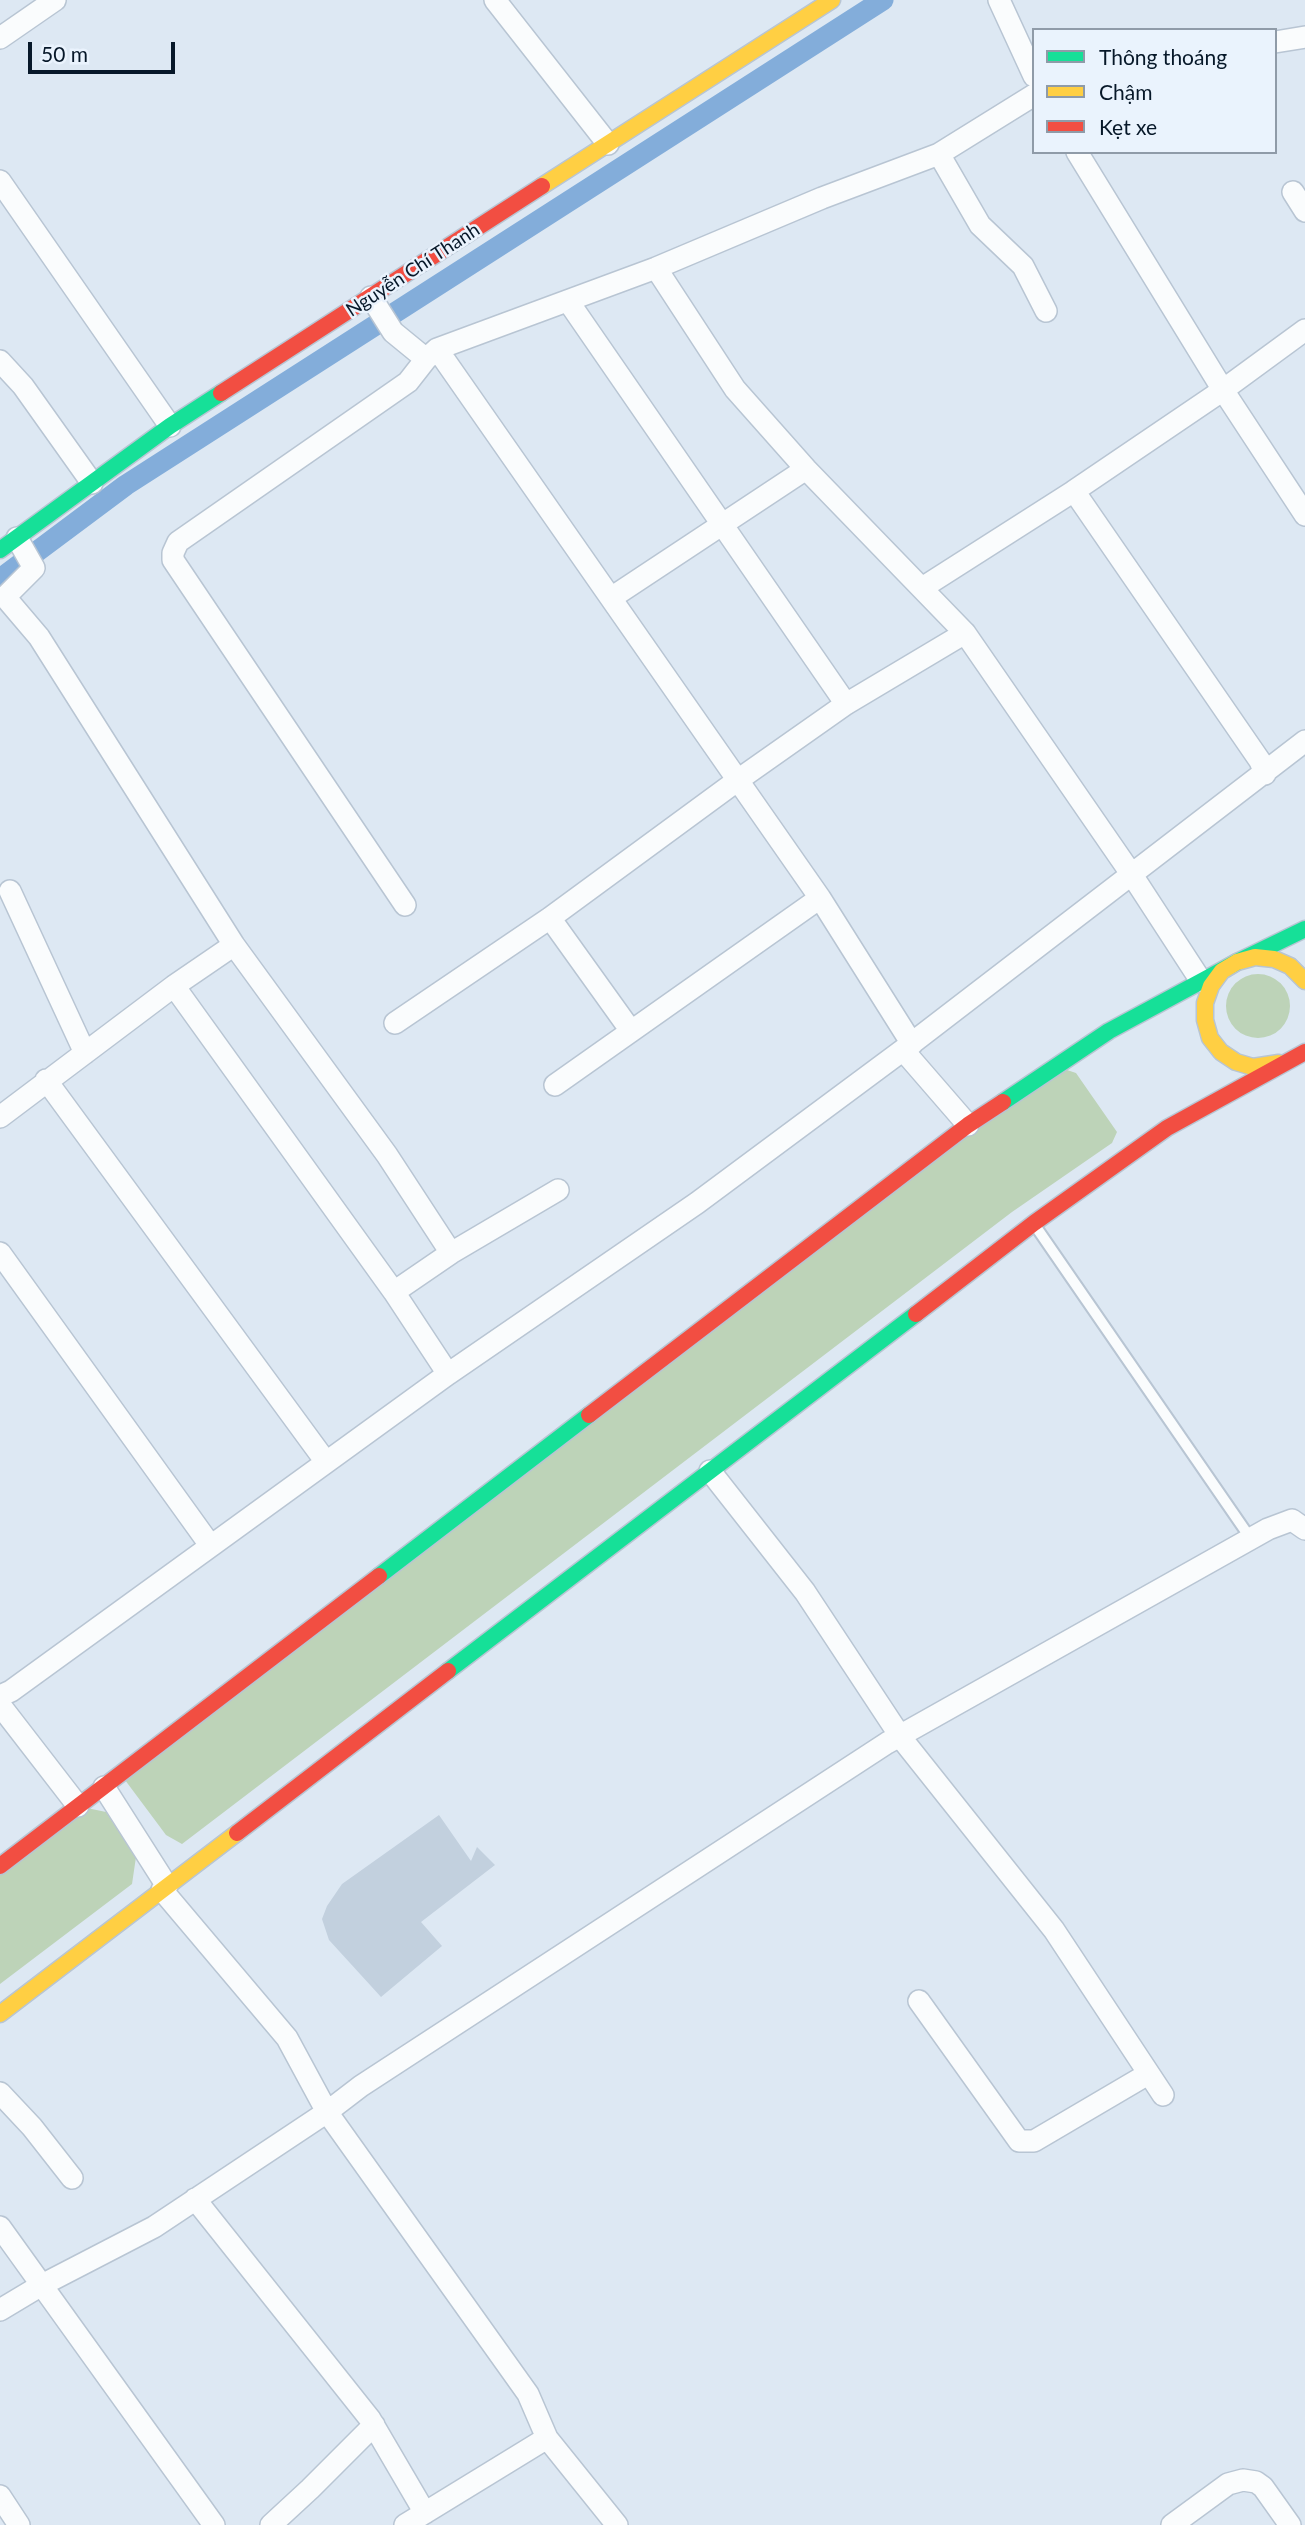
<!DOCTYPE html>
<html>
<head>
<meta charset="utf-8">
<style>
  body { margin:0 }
  #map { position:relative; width:1305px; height:2525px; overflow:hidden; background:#dde8f3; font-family:Lato,sans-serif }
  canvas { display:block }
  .legend { position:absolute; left:1032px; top:28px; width:245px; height:126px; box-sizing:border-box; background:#eaf3fd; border:2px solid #8f9ba8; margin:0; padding:9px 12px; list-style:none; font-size:21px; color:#071829 }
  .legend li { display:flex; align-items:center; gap:14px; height:35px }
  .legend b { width:35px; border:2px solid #8f9ba8 }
  .scale { position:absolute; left:28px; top:42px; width:147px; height:32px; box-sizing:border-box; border:4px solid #071829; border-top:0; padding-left:9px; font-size:21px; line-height:24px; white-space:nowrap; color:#071829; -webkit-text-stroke:5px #eaf3fd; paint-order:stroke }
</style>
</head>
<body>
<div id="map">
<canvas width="1305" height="2525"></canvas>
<ul class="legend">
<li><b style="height:9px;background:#16e098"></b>Thông thoáng</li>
<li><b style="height:9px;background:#ffcf43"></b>Chậm</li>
<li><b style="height:9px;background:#f24e42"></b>Kẹt xe</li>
</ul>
<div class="scale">50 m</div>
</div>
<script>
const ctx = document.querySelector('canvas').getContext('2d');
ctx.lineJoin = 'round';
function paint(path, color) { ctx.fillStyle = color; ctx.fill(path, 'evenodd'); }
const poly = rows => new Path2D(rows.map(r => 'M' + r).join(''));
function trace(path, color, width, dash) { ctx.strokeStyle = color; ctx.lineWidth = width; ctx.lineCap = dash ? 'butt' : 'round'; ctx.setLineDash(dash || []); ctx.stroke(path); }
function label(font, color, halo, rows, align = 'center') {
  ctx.font = font + ' Lato,sans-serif'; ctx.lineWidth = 5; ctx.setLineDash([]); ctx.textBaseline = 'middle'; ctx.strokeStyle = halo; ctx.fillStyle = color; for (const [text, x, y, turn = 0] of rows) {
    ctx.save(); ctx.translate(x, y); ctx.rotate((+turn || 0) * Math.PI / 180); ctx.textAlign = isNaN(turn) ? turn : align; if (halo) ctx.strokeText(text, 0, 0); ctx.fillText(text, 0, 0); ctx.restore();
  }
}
paint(poly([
  '1226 1006a32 32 0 1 1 64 0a32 32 0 1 1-64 0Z',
  [1067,1070,1076,1073,1117,1132,1112,1143,1012,1212,182,1844,166,1835,125,1780,963,1138],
  [87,1808,106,1812,136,1857,132,1884,0,1984,0,1874]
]), '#bdd3b8');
trace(poly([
  [0,579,126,485,883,0]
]), '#83adda', 21);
paint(poly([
  [439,1815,471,1861,477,1847,495,1865,421,1922,442,1946,381,1997,329,1940,322,1919,327,1906,342,1884]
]), '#c2d0de');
const lane = poly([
  [1034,1224,1251,1539]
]);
const street = poly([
  [495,0,608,144],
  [999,0,1034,76],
  [0,38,55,0],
  [1275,42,1305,37],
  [1077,152,1223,390,1305,515],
  [939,154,980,225,1023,266,1046,311],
  [0,181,170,426],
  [1293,192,1305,211],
  [656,268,735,389,806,469,965,633,1132,875,1201,981],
  [371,297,393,332,426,359,437,349,656,268,822,198,939,154,1034,95],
  [568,301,846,704],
  [437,349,820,898,912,1044],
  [0,361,23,386,92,483],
  [1074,491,1260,761,1265,774],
  [17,538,34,568,5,597,39,637,234,945,387,1155,451,1253],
  [922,588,1074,491,1223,390,1305,330],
  [611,598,806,469],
  [10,891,85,1053],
  [405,905,173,560,173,553,178,542,408,382,426,359],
  [550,918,631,1031],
  [174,986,394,1292,448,1374],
  [395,1023,550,918,738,780,846,704,965,633],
  [903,1050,968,1125],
  [46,1080,326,1462],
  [555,1085,820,898],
  [0,1117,174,986,234,945],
  [0,1253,210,1545],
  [394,1292,451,1253,558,1190],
  [710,1471,805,1592,902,1739,1054,1930,1163,2095],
  [0,1696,11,1691,448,1374,697,1203,903,1050,1305,741],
  [0,1705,78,1806],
  [104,1787,167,1886],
  [162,1890,287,2038,327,2112,528,2394,547,2438,617,2525],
  [919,2001,1019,2141,1034,2141,1148,2074],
  [0,2093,32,2127,72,2178],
  [195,2199,370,2419,425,2513],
  [0,2227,214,2525],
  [0,2310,40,2286,154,2227,327,2112,361,2086,887,1743,1268,1529,1292,1520,1305,1529],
  [0,2496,19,2525],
  [271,2525,310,2489,374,2425],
  [405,2525,547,2438],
  [1172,2525,1228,2484,1243,2480,1256,2482,1263,2487,1290,2525]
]);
const fast = poly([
  [0,550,170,426,221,393],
  [1003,1102,1109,1031,1237,962,1305,929],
  [379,1576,589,1415],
  [448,1671,916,1314]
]);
const slow = poly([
  [542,186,832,0],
  [1279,1063,1253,1067,1236,1062,1221,1052,1210,1038,1205,1020,1205,1003,1211,986,1222,971,1237,962,1255,957,1274,959,1290,966,1305,981],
  [0,2014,237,1833]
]);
const jam = poly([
  [221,393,542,186],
  [916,1314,1034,1223,1167,1128,1305,1052],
  [589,1415,968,1125,1003,1102],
  [237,1833,448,1671],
  [0,1866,379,1576]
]);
trace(lane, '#b8c5d3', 14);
trace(street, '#b8c5d3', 24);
trace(fast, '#b8c5d3', 19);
trace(slow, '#b8c5d3', 19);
trace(jam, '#b8c5d3', 19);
trace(lane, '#fafcfd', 10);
trace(street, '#fafcfd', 21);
trace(fast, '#16e098', 16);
trace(slow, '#ffcf43', 16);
trace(jam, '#f24e42', 16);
label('19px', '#071829', '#eaf3fd', [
  ["Nguyễn Chí Thanh",413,270,-33]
]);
</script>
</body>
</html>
